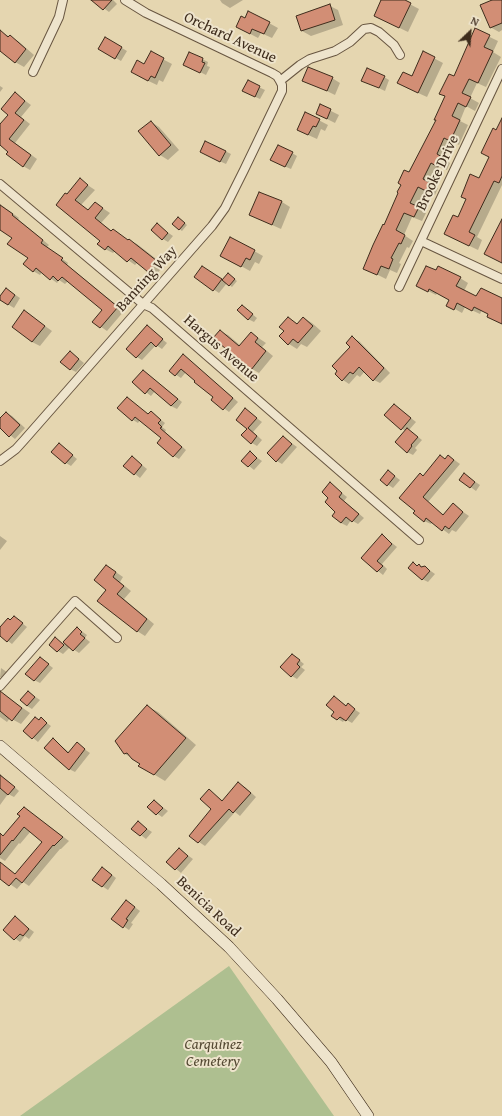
<!DOCTYPE html>
<html>
<head>
<meta charset="utf-8">
<style>
  body { margin:0 }
  #map { position:relative; width:502px; height:1116px; overflow:hidden; background:#e5d6b0; font-family:"Gentium Book Plus",serif }
  canvas { display:block }
  .north { position:absolute; left:450px; top:12px; width:40px; height:40px; -webkit-text-stroke:3px #eee4cc; paint-order:stroke; rotate:25deg; font-size:11px; font-weight:700; line-height:16px; text-align:center; color:#3e2c1c }
  .north::after { content:''; display:block; margin:auto; width:14px; height:18px; background:#3e2c1c; clip-path:polygon(50% 0,100% 100%,50% 72%,0 100%) }
</style>
</head>
<body>
<div id="map">
<canvas width="502" height="1116"></canvas>
<div class="north">N</div>
</div>
<script>
const ctx = document.querySelector('canvas').getContext('2d');
ctx.lineJoin = 'round';
function paint(path, color) { ctx.fillStyle = color; ctx.fill(path, 'evenodd'); }
const poly = rows => new Path2D(rows.map(r => 'M' + r).join(''));
function trace(path, color, width, dash) { ctx.strokeStyle = color; ctx.lineWidth = width; ctx.lineCap = dash ? 'butt' : 'round'; ctx.setLineDash(dash || []); ctx.stroke(path); }
function label(font, color, halo, rows, align = 'center') {
  ctx.font = font + ' "Gentium Book Plus",serif'; ctx.lineWidth = 4; ctx.setLineDash([]); ctx.textBaseline = 'middle'; ctx.strokeStyle = halo; ctx.fillStyle = color; for (const [text, x, y, turn = 0] of rows) {
    ctx.save(); ctx.translate(x, y); ctx.rotate((+turn || 0) * Math.PI / 180); ctx.textAlign = isNaN(turn) ? turn : align; if (halo) ctx.strokeText(text, 0, 0); ctx.fillText(text, 0, 0); ctx.restore();
  }
}
paint(poly([
  [229,966,334,1116,20,1116]
]), '#aebf90');
paint(poly([
  [95,0,113,0,117,4,109,12,94,1],
  [220,0,243,0,230,8,222,3],
  [382,0,402,0,419,9,408,32,383,20],
  [495,0,502,0,502,30,499,32,490,27],
  [330,6,338,10,343,25,311,36,302,31,297,16],
  [269,23,278,28,272,38,261,33,258,38,237,27],
  [475,30,498,41,493,52,501,57,486,87,477,83,470,98,479,103,475,111,466,106,460,121,468,125,463,136,459,145,453,142,445,160,450,163,447,170,439,167,431,184,438,188,435,195,426,191,418,208,426,213,422,221,412,217,404,235,413,241,409,248,407,247,399,263,401,264,397,273,390,270,386,279,364,268,409,174,437,120],
  [3,33,18,41,34,55,24,67,15,62,0,50,0,37],
  [105,38,127,51,121,61,99,48],
  [151,53,172,64,163,82,159,80,157,85,140,77],
  [190,53,208,62,207,66,210,67,206,75,190,67],
  [424,53,443,63,427,97,407,88],
  [384,77,389,80,385,91,368,83],
  [332,78,340,83,335,95,304,80],
  [248,82,265,90,260,99,249,94],
  [0,86,3,88,0,92],
  [16,94,31,105,21,117,30,124,15,143,37,159,30,170,23,166,0,144,0,126,9,114],
  [321,106,339,115,335,123,317,114],
  [305,113,328,125,325,131,321,129,317,139,306,134],
  [502,120,502,185,477,237,482,240,478,250,453,238,458,218,480,180,490,157,496,131],
  [151,122,159,127,179,150,168,160,160,155],
  [225,151,231,154,226,164,206,155],
  [292,153,297,156,291,169,277,163],
  [80,180,95,190,81,205,89,211,95,203,110,213,101,223,112,231,113,230,129,241,137,244,164,265,156,275,138,262,135,265,115,251,113,253,105,249,102,240,67,195],
  [282,202,290,207,281,229,250,215],
  [0,204,19,218,18,219,49,245,47,247,68,263,67,265,124,311,107,331,94,322,103,310,68,281,65,284,59,280,57,283,42,272,40,275,33,271,29,258,13,238,0,228],
  [180,219,187,225,182,231,173,224],
  [157,225,173,236,168,242,163,239],
  [231,238,263,256,259,264,255,262,250,271,230,260],
  [208,270,223,281,228,274,237,281,232,287,227,283,219,293,195,277],
  [460,278,468,283,464,291,477,298,502,298,502,324,496,321,489,314,482,310,480,314,465,307,462,313,448,305,450,300,437,293,436,295,418,286],
  [11,292,20,298,14,308,1,300,0,301,0,296],
  [242,306,257,318,254,322,248,319],
  [24,311,52,331,40,346,32,342],
  [288,318,298,324,304,318,312,323,321,331,307,347,301,344,297,349,289,344],
  [147,327,167,343,162,349,156,345,142,360,137,357],
  [220,331,228,335,241,346,251,333,266,343,262,347,273,356,259,373,252,369],
  [352,338,359,341,390,373,380,383,374,380,365,371,360,377,357,375,349,384,343,380],
  [70,352,84,363,76,372,70,369],
  [188,359,238,402,229,412,213,400,215,397,186,372,181,378,170,371],
  [144,371,182,402,177,409,171,406,155,391,151,396,133,382],
  [127,398,149,415,151,412,165,423,162,427,166,430,165,432,186,450,179,459,174,456,162,438,140,420,138,423,133,420],
  [394,405,416,422,409,430,422,440,415,448,417,450,413,455,407,452,406,431,402,429],
  [246,410,262,422,253,432,262,440,257,446,252,443,248,429,237,420],
  [6,413,12,416,25,428,15,439,0,427,0,420],
  [283,437,297,447,282,464,277,461],
  [59,444,77,459,71,466,66,463],
  [250,453,262,461,254,470,243,461],
  [449,456,460,464,428,502,444,515,453,505,469,516,456,532,452,530,449,534,433,522,431,524,424,521,415,513,424,477],
  [137,461,147,469,140,478,125,466],
  [388,471,400,480,393,488,381,480],
  [465,475,480,485,476,491,461,480],
  [330,484,347,497,344,501,364,518,358,524,351,520,347,526,341,523,330,498],
  [382,535,397,547,382,564,387,569,383,575,362,558],
  [0,536,7,541,0,550],
  [413,563,422,568,425,567,435,574,428,582,422,579],
  [107,566,123,577,120,582,131,591,124,599,154,624,145,636,137,631,107,589],
  [14,617,27,627,12,644,0,635,0,629],
  [77,628,87,635,85,638,90,642,79,653,70,647,63,654,58,651,56,639,63,644],
  [293,655,304,664,301,667,305,670,297,679,292,676],
  [40,658,53,668,40,683,34,680],
  [1,668,11,675,6,680,0,677],
  [28,692,40,700,32,709,27,706],
  [1,693,30,713,21,724,10,718,7,722,0,717,0,694],
  [334,697,347,706,348,705,360,713,352,723,345,719,343,722,338,719],
  [147,706,158,712,196,745,165,781,140,766,141,763,125,754,116,742],
  [41,719,51,726,38,742,25,731],
  [53,739,70,753,77,744,90,753,75,772,69,769],
  [0,774,19,791,14,797,8,794,0,805],
  [239,784,245,787,256,797,240,816,235,812,205,846,199,842,191,836,213,809,209,790,223,801],
  [154,801,168,811,162,817,148,807],
  [24,808,69,841,61,849,60,849,29,886,23,882,17,889,0,877,0,863,16,875,44,842,31,831,20,844,19,843,5,861,0,858,0,840,4,837,21,816],
  [138,823,152,832,146,839,133,829],
  [179,849,193,859,181,873,168,862],
  [107,871,116,878,108,890,102,886],
  [132,905,140,911,131,923,133,924,129,930,113,919],
  [15,918,34,932,29,939,25,936,20,942,4,930]
]), '#0003');
const building = poly([
  [91,0,112,0,103,10,91,0],
  [381,0,405,0,411,3,399,28,374,16,381,0],
  [492,0,502,0,502,23,490,28,480,5,492,0],
  [330,4,335,20,301,31,296,16,330,4],
  [248,11,270,22,264,34,252,29,250,34,236,27,241,16,245,18,248,11],
  [475,28,490,35,484,47,493,51,478,83,469,79,462,93,471,97,466,107,458,103,452,116,460,120,455,131,450,141,444,138,437,154,442,157,438,167,431,163,423,179,430,183,426,191,418,187,410,203,419,207,414,217,404,213,396,230,405,235,401,244,399,243,391,258,393,259,389,269,381,266,377,275,363,269,373,245,383,224,384,225,398,193,397,192,401,185,398,183,404,170,409,172,436,120,434,120,445,96,439,94,449,74,454,76,475,28],
  [0,30,8,37,10,35,26,49,15,63,0,51,0,30],
  [105,37,122,47,115,59,98,49,105,37],
  [151,51,164,58,155,78,151,76,148,81,131,72,137,60,144,64,151,51],
  [423,51,435,57,418,93,397,83,403,72,412,76,423,51],
  [189,52,203,58,202,62,205,63,200,73,183,65,189,52],
  [308,67,333,77,327,91,302,81,308,67],
  [367,68,385,76,379,88,361,81,367,68],
  [248,80,260,86,255,97,242,91,248,80],
  [15,92,25,101,15,113,24,120,9,139,31,155,23,167,6,154,8,152,0,145,0,124,8,115,1,109,15,92],
  [320,104,331,109,327,119,316,114,320,104],
  [305,112,320,119,316,127,313,126,308,135,297,130,305,112],
  [502,118,502,176,499,183,494,181,469,232,475,235,469,246,444,234,453,215,458,217,466,199,461,197,470,174,479,178,489,157,481,153,493,128,496,130,502,118],
  [151,121,171,145,159,156,138,131,151,121],
  [205,141,226,151,220,162,200,152,205,141],
  [278,145,293,152,285,167,270,160,278,145],
  [80,178,88,185,75,200,88,210,95,202,103,208,95,218,111,231,113,229,128,240,129,239,157,261,148,272,131,258,127,262,108,246,105,250,97,244,100,241,56,205,65,193,67,194,80,178],
  [259,192,282,201,272,225,249,215,259,192],
  [0,205,13,214,12,215,43,240,41,243,63,258,61,260,118,307,100,328,92,322,102,310,85,296,62,277,58,281,53,276,50,280,36,268,33,272,23,264,28,258,7,244,12,238,0,230,0,205],
  [178,217,185,223,179,230,172,224,178,217],
  [502,219,502,263,484,254,502,219],
  [157,223,168,233,162,240,151,230,157,223],
  [230,237,255,250,250,260,246,258,241,267,220,256,230,237],
  [202,266,222,279,213,291,194,277,202,266],
  [426,266,436,270,438,266,461,277,456,286,476,296,481,288,502,298,502,324,487,317,488,314,474,307,472,311,457,303,454,310,446,306,449,300,429,289,428,292,416,286,426,266],
  [228,273,235,279,229,286,222,280,228,273],
  [6,288,15,295,8,305,0,300,0,296,6,288],
  [242,305,253,314,248,320,237,310,242,305],
  [24,310,45,326,32,342,12,327,24,310],
  [288,317,297,324,303,317,313,326,298,343,293,339,288,345,279,336,284,331,279,327,288,317],
  [147,325,163,339,156,347,151,342,136,358,126,349,147,325],
  [220,330,239,346,251,332,258,338,255,342,266,351,251,370,213,338,220,330],
  [352,336,384,368,373,381,359,367,353,374,350,372,342,381,335,374,337,371,332,366,350,347,346,343,352,336],
  [70,351,79,359,70,370,60,362,70,351],
  [183,354,233,398,223,410,211,400,213,397,194,382,195,381,181,369,175,376,169,371,183,354],
  [143,370,178,399,171,406,150,388,145,394,132,382,143,370],
  [127,397,148,414,151,411,161,420,158,423,162,427,160,428,182,447,173,457,157,443,161,438,135,417,132,421,117,408,127,397],
  [394,404,411,418,401,430,384,415,394,404],
  [245,408,257,418,248,428,257,436,251,444,241,435,247,429,236,420,245,408],
  [6,412,20,425,9,437,0,428,0,418,6,412],
  [407,428,418,437,411,445,412,446,407,453,395,442,407,428],
  [283,436,292,444,276,462,267,453,283,436],
  [59,443,73,455,65,464,51,452,59,443],
  [250,451,257,458,248,467,241,461,250,451],
  [440,455,445,459,448,455,454,460,423,497,443,515,453,503,463,512,449,529,445,526,442,531,426,518,424,522,413,513,415,511,399,498,420,473,423,476,440,455],
  [132,456,142,465,134,475,123,466,132,456],
  [388,470,395,476,387,486,380,480,388,470],
  [464,473,475,482,470,488,459,480,464,473],
  [330,482,342,493,339,497,359,514,352,522,346,517,341,523,332,516,335,512,325,502,328,498,322,492,330,482],
  [382,534,392,544,377,561,383,566,377,572,361,558,382,534],
  [413,562,417,566,419,564,421,567,425,566,430,571,422,580,408,568,413,562],
  [106,565,116,572,113,577,124,586,117,594,147,619,137,632,97,601,106,590,94,580,106,565],
  [14,616,23,623,7,642,0,636,0,627,8,618,10,620,14,616],
  [77,627,82,632,80,634,85,638,73,651,63,642,77,627],
  [55,637,64,645,57,652,49,645,55,637],
  [292,654,300,660,297,664,300,667,291,677,280,667,292,654],
  [40,657,49,664,34,681,25,674,40,657],
  [0,691,22,708,12,721,0,711,0,691],
  [28,691,35,697,27,706,20,700,28,691],
  [334,696,346,706,348,703,355,709,346,721,340,717,337,720,331,716,334,712,326,705,334,696],
  [147,705,186,738,154,775,138,766,140,764,132,759,127,753,124,754,115,741,147,705],
  [35,717,39,720,41,717,47,723,32,739,23,731,35,717],
  [53,738,68,753,77,742,85,749,69,770,44,748,53,738],
  [0,775,15,787,8,795,0,788,0,775],
  [238,782,251,793,233,813,229,809,198,843,189,836,211,809,200,799,209,789,222,801,238,782],
  [154,800,163,808,156,815,147,807,154,800],
  [24,807,63,837,54,846,53,845,22,883,16,878,9,886,0,879,0,862,15,874,42,842,24,827,13,841,12,840,0,855,0,833,3,836,20,816,17,814,24,807],
  [138,821,147,829,140,836,131,829,138,821],
  [179,848,188,856,175,870,166,862,179,848],
  [102,867,112,875,102,887,92,880,102,867],
  [126,900,135,907,126,919,128,920,123,928,111,919,126,900],
  [15,916,29,929,23,936,20,934,14,940,3,930,15,916]
]);
paint(building, '#d28e75');
trace(building, '#3e2c1c', 1);
const street = poly([
  [33,72,59,17,63,0],
  [280,81,300,65,310,59,335,51,350,42,364,29,371,28,379,32,394,45,400,55],
  [0,184,143,304,152,308,419,540],
  [421,241,502,279],
  [399,287,502,69],
  [0,461,16,449,25,439,212,226,225,208,244,170,282,91,282,85,280,81,277,76,272,73,146,13,125,0],
  [0,686,75,601,117,638]
]);
const secondary = poly([
  [0,746,161,884,229,947,277,999,331,1062,368,1116]
]);
trace(street, '#685641', 10);
trace(secondary, '#3e2c1c', 12);
trace(street, '#eee4cc', 8);
trace(secondary, '#eee4cc', 11);
label('15px', '#3e2c1c', '#eee4cc', [
  ["Orchard Avenue",230,38,25],
  ["Brooke Drive",438,173,-65],
  ["Banning Way",147,279,-48],
  ["Hargus Avenue",221,349,41],
  ["Benicia Road",208,907,43]
]);
label('italic 15px', '#544933', '#eee4cc', [
  ["Carquinez",213,1045],
  ["Cemetery",213,1062]
]);
</script>
</body>
</html>
